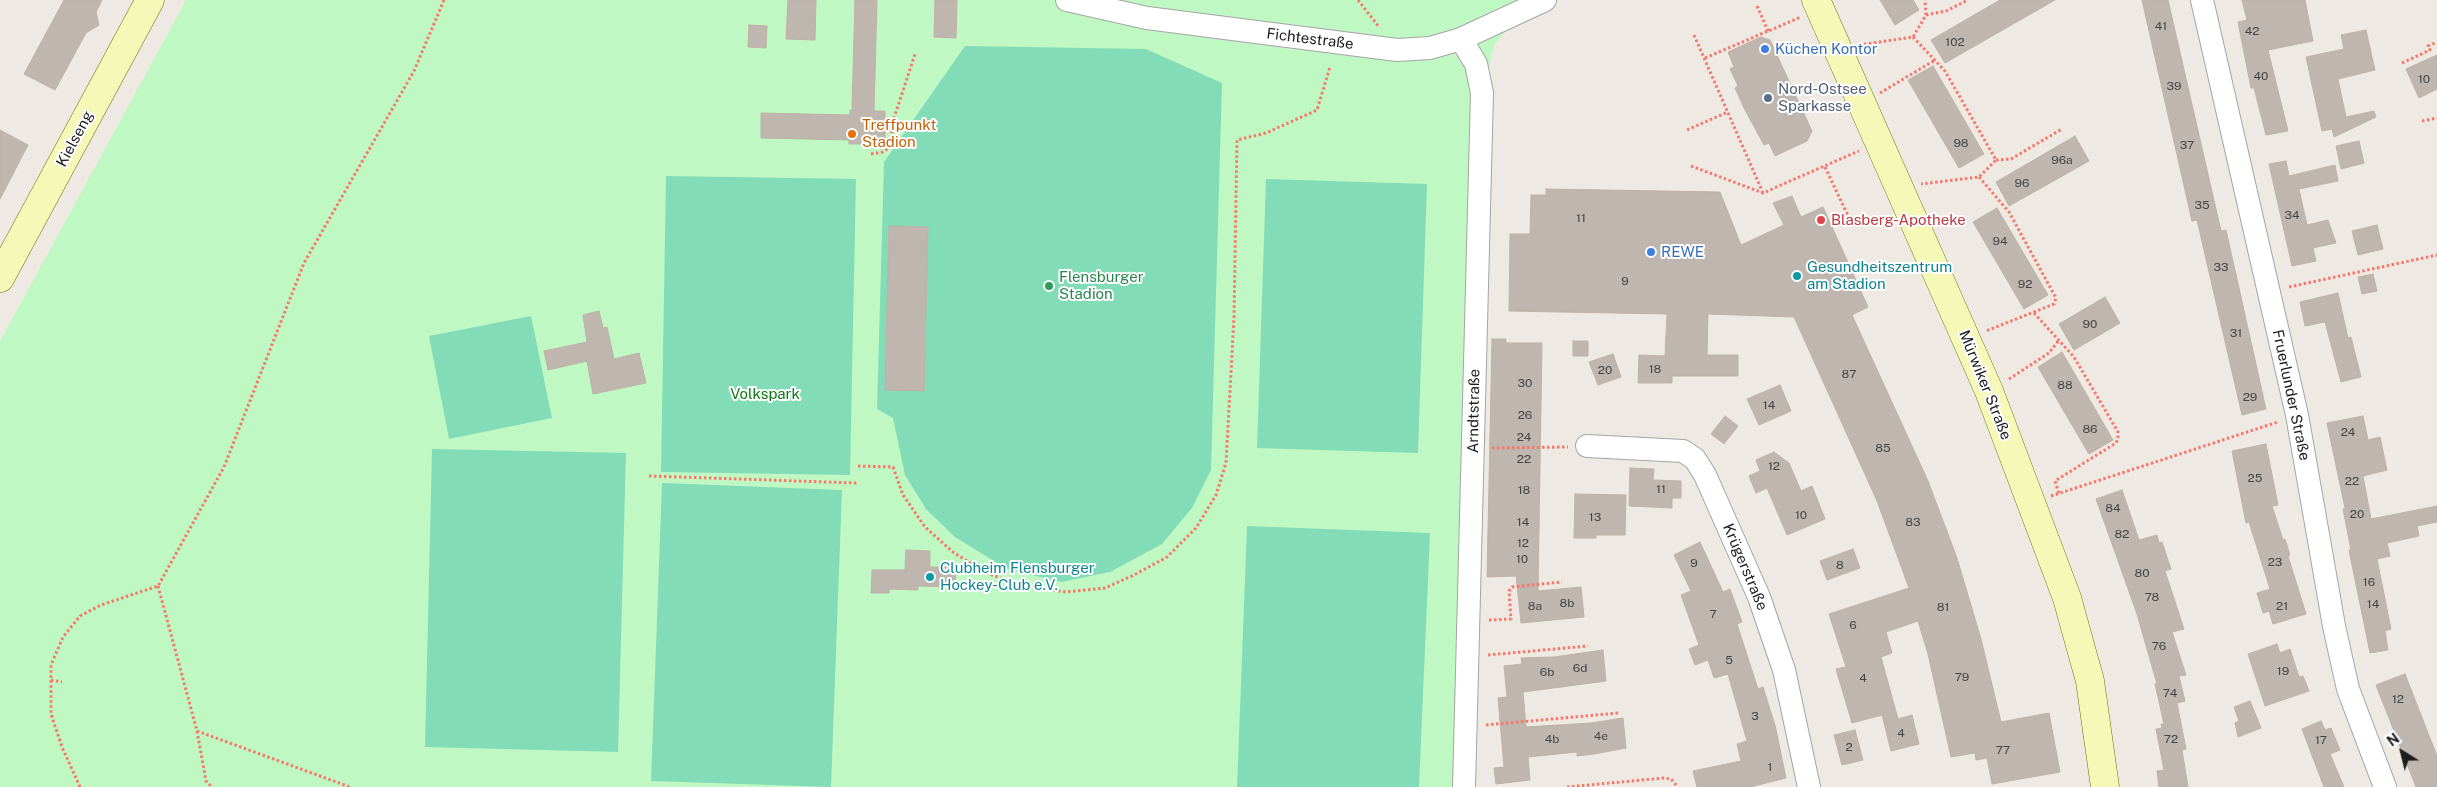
<!DOCTYPE html>
<html>
<head>
<meta charset="utf-8">
<style>
  body { margin:0 }
  #map { position:relative; width:2437px; height:787px; overflow:hidden; background:#eeeae3; font-family:"Public Sans",sans-serif }
  canvas { display:block }
  .north { position:absolute; left:2377px; top:727px; width:50px; height:50px; -webkit-text-stroke:4px #fff; paint-order:stroke; rotate:324deg; font-size:14px; font-weight:700; line-height:20px; text-align:center; color:#1d1d1d }
  .north::after { content:''; display:block; margin:auto; width:18px; height:22px; background:#1d1d1d; clip-path:polygon(50% 0,100% 100%,50% 72%,0 100%) }
</style>
</head>
<body>
<div id="map">
<canvas width="2437" height="787"></canvas>
<div class="north">N</div>
</div>
<script>
const ctx = document.querySelector('canvas').getContext('2d');
ctx.lineJoin = 'round';
function paint(path, color) { ctx.fillStyle = color; ctx.fill(path, 'evenodd'); }
const poly = rows => new Path2D(rows.map(r => 'M' + r).join(''));
function trace(path, color, width, dash) { ctx.strokeStyle = color; ctx.lineWidth = width; ctx.lineCap = dash ? 'butt' : 'round'; ctx.setLineDash(dash || []); ctx.stroke(path); }
function label(font, color, halo, rows, align = 'center') {
  ctx.font = font + ' "Public Sans",sans-serif'; ctx.lineWidth = 4; ctx.setLineDash([]); ctx.textBaseline = 'middle'; ctx.strokeStyle = halo; ctx.fillStyle = color; for (const [text, x, y, turn = 0] of rows) {
    ctx.save(); ctx.translate(x, y); ctx.rotate((+turn || 0) * Math.PI / 180); ctx.textAlign = isNaN(turn) ? turn : align; if (halo) ctx.strokeText(text, 0, 0); ctx.fillText(text, 0, 0); ctx.restore();
  }
}
paint(poly([
  [186,0,1531,0,1494,45,1483,94,1463,787,0,787,0,341]
]), '#c0f8c4');
paint(poly([
  [965,46,1146,49,1222,83,1211,470,1192,508,1162,544,1110,572,1061,582,1007,569,955,537,926,509,905,475,893,418,877,409,884,162],
  [666,176,856,179,850,475,661,472],
  [1266,179,1427,184,1418,453,1257,448],
  [531,316,552,418,449,439,429,336],
  [432,449,626,453,618,752,425,747],
  [662,483,842,490,831,787,651,781],
  [1247,526,1430,533,1419,787,1237,787]
]), '#82dcb8');
const building = poly([
  [64,0,102,0,96,12,99,25,86,33,55,90,24,74,64,0],
  [788,0,816,0,815,40,786,39,788,0],
  [855,0,877,0,874,111,885,111,885,144,849,144,849,140,761,138,761,113,850,115,850,110,852,110,855,0],
  [935,0,957,0,956,38,934,37,935,0],
  [1880,0,1913,0,1919,10,1895,25,1880,0],
  [2000,0,2055,0,1945,63,1931,40,2000,0],
  [2142,0,2168,0,2221,231,2226,230,2266,409,2242,415,2197,220,2192,221,2142,0],
  [2242,0,2305,0,2313,41,2268,50,2288,131,2266,135,2254,88,2251,88,2238,22,2247,20,2242,0],
  [749,25,767,26,766,48,748,47,749,25],
  [2366,30,2375,70,2338,79,2346,117,2374,111,2376,117,2334,137,2332,129,2322,131,2306,57,2344,49,2341,35,2366,30],
  [1761,37,1770,40,1812,131,1807,141,1775,156,1769,143,1764,145,1744,108,1735,88,1738,86,1730,69,1734,67,1728,52,1761,37],
  [2437,55,2437,89,2419,98,2406,69,2437,55],
  [1933,66,1984,154,1959,168,1908,80,1933,66],
  [0,130,28,145,0,199,0,130],
  [2075,136,2089,161,2009,206,1996,182,2075,136],
  [2359,141,2364,163,2341,169,2336,146,2359,141],
  [2286,161,2289,176,2335,165,2338,181,2299,189,2307,225,2328,220,2336,243,2313,248,2316,261,2292,266,2269,164,2286,161],
  [1546,189,1720,192,1741,245,1784,225,1773,203,1792,196,1801,217,1823,207,1868,307,1852,315,1928,481,1957,558,1981,639,2001,722,2049,713,2060,772,1992,784,1987,758,1976,760,1975,753,1951,757,1928,654,1918,621,1886,632,1892,653,1881,657,1898,719,1912,715,1919,744,1891,751,1882,715,1852,723,1836,669,1846,667,1829,614,1909,588,1877,501,1794,317,1708,314,1707,355,1738,355,1738,376,1672,376,1672,383,1638,383,1639,355,1665,356,1667,314,1509,311,1510,234,1530,234,1531,195,1546,195,1546,189],
  [1997,208,2048,295,2024,309,1973,222,1997,208],
  [2377,225,2383,249,2358,255,2352,231,2377,225],
  [889,226,928,227,924,391,885,390,889,226],
  [2373,274,2377,291,2362,294,2358,277,2373,274],
  [2338,293,2348,338,2351,337,2361,377,2341,382,2325,322,2305,326,2300,302,2338,293],
  [2105,297,2120,323,2074,350,2059,324,2105,297],
  [599,311,603,328,607,327,614,359,639,353,646,383,593,394,587,361,548,370,544,351,587,342,583,315,599,311],
  [1492,339,1506,339,1506,343,1542,343,1538,591,1581,587,1584,617,1521,623,1516,576,1487,577,1492,339],
  [1573,341,1588,341,1588,356,1573,356,1573,341],
  [2062,352,2113,440,2089,454,2038,367,2062,352],
  [1613,354,1621,377,1598,385,1589,362,1613,354],
  [1780,385,1791,411,1759,425,1747,399,1780,385],
  [1725,416,1738,426,1724,444,1711,434,1725,416],
  [2363,416,2368,440,2380,437,2387,470,2363,476,2371,519,2437,506,2437,522,2417,526,2419,536,2387,543,2390,556,2377,559,2391,629,2385,631,2388,650,2370,653,2349,550,2351,550,2343,509,2345,508,2327,423,2363,416],
  [2266,444,2278,505,2272,506,2283,540,2285,539,2290,555,2288,556,2306,614,2273,624,2269,611,2263,613,2257,593,2270,589,2249,522,2246,523,2232,451,2266,444],
  [1774,452,1789,463,1801,491,1812,486,1825,519,1787,535,1767,488,1756,493,1749,476,1760,471,1756,460,1774,452],
  [1630,468,1654,469,1653,480,1681,481,1681,498,1672,498,1672,508,1629,506,1630,468],
  [2122,490,2139,540,2157,535,2159,543,2162,542,2171,569,2165,571,2184,629,2172,632,2186,675,2179,676,2185,701,2177,703,2186,749,2182,750,2188,787,2159,787,2157,771,2164,770,2156,729,2162,728,2161,724,2164,724,2155,684,2157,684,2137,614,2096,499,2122,490],
  [1575,494,1626,495,1625,535,1596,535,1596,538,1574,538,1575,494],
  [1700,542,1723,592,1730,589,1742,622,1737,624,1758,689,1763,687,1775,725,1786,778,1750,787,1697,787,1693,771,1741,761,1737,744,1747,741,1728,674,1714,678,1708,660,1695,665,1689,649,1699,645,1681,595,1691,591,1674,555,1700,542],
  [1853,549,1860,568,1827,580,1820,561,1853,549],
  [906,550,930,551,930,567,956,567,955,587,918,586,918,590,889,589,889,593,871,593,872,570,905,570,906,550],
  [2277,644,2280,653,2290,649,2299,677,2303,676,2309,691,2265,706,2248,654,2277,644],
  [1603,650,1606,681,1523,692,1526,727,1591,723,1623,718,1626,748,1594,754,1577,756,1577,752,1528,757,1530,780,1496,784,1494,768,1504,767,1498,698,1507,697,1504,666,1522,664,1521,658,1554,657,1603,650],
  [2405,674,2437,756,2437,787,2416,787,2376,685,2405,674],
  [2250,701,2261,728,2238,737,2235,723,2239,721,2234,707,2250,701],
  [2321,721,2325,730,2331,728,2340,750,2330,754,2344,787,2324,787,2302,729,2321,721],
  [1855,730,1863,760,1842,765,1834,735,1855,730]
]);
paint(building, '#beb6af');
trace(building, '#bfb1a6', 1);
const street = poly([
  [1067,0,1147,18,1397,50,1430,48,1461,39,1545,0],
  [2202,0,2297,415,2334,626,2348,689,2385,787],
  [1461,39,1476,64,1482,93,1464,787],
  [1587,446,1683,451,1695,459,1705,475,1759,597,1784,670,1809,787]
]);
const secondary = poly([
  [1816,0,1989,391,2067,598,2090,681,2105,787],
  [0,278,150,0]
]);
trace(street, '#a4a4a4', 24);
trace(secondary, '#667107', 29);
trace(poly([
  [1358,0,1379,27],
  [1757,6,1768,31],
  [1926,15,1946,11,1968,0],
  [1694,35,1763,193],
  [1913,37,1945,71,1996,160,1979,177,1921,184],
  [1859,45,1913,37,1926,15,1925,0],
  [1705,58,1801,17],
  [2402,63,2430,50,2428,46,2437,42],
  [1880,93,1935,60],
  [2422,121,2437,118],
  [1687,130,1728,112],
  [871,154,883,152,891,146,892,124,915,54],
  [1996,160,2011,159,2062,129],
  [1691,166,1763,193,1859,151],
  [1825,167,1851,222],
  [1979,177,2009,212,2056,298,2054,304,1986,331],
  [2289,287,2437,255],
  [2034,313,2074,357,2118,432,2118,439,2116,443,2055,481,2059,494],
  [2009,379,2049,353,2059,340],
  [1492,448,1568,447],
  [858,466,893,467,903,495,925,527,953,552,984,572,1022,586,1066,592,1105,588,1134,575,1167,557,1196,528,1216,495,1226,463,1234,317,1237,140,1266,133,1317,110,1330,67],
  [649,476,857,483],
  [2051,496,2278,422],
  [158,586,197,731,350,787],
  [1489,620,1511,619,1509,591,1512,587,1562,582],
  [1488,655,1588,646],
  [51,680,62,682],
  [1486,725,1618,713],
  [197,731,206,781,212,787],
  [80,787,62,747,51,714,51,665,63,637,80,616,101,605,158,586,224,467,304,263,414,71,444,0],
  [1567,787,1664,778,1671,779,1678,787]
]), '#f7786b', 3, [2.5, 2.5]);
trace(street, '#fff', 22);
trace(secondary, '#f5f8b7', 28);
for (const [x, y, r, color] of [
  [1765,49,5,"#3f7fe0"],
  [1768,98,5,"#5c6f8a"],
  [852,134,5,"#e8710a"],
  [1821,220,5,"#e0444e"],
  [1651,252,5,"#3f7fe0"],
  [1797,276,5,"#0f9aa8"],
  [1049,286,5,"#2e9e5b"],
  [930,577,5,"#0f9aa8"]
]) { const dot = new Path2D(); dot.arc(x, y, r, 0, 2 * Math.PI); ctx.fillStyle = color; ctx.fill(dot); trace(dot, '#fff', 2); }
label('12px', '#454342', null, [
  ["41",2161,26],
  ["42",2252,31],
  ["102",1955,42],
  ["40",2261,76],
  ["10",2424,79],
  ["39",2174,86],
  ["98",1961,143],
  ["37",2187,145],
  ["96a",2062,160],
  ["96",2022,183],
  ["35",2202,205],
  ["34",2292,215],
  ["11",1581,218],
  ["94",2000,241],
  ["33",2221,267],
  ["9",1625,281],
  ["92",2025,284],
  ["90",2090,324],
  ["31",2236,333],
  ["18",1655,369],
  ["20",1605,370],
  ["87",1849,374],
  ["30",1525,383],
  ["88",2065,385],
  ["29",2250,397],
  ["14",1769,405],
  ["26",1525,415],
  ["86",2090,429],
  ["24",2348,432],
  ["24",1524,437],
  ["85",1883,448],
  ["22",1524,459],
  ["12",1774,466],
  ["25",2255,478],
  ["22",2352,481],
  ["11",1661,489],
  ["18",1524,490],
  ["84",2113,508],
  ["20",2357,514],
  ["10",1801,515],
  ["13",1595,517],
  ["14",1523,522],
  ["83",1913,522],
  ["82",2122,534],
  ["12",1523,543],
  ["10",1522,559],
  ["23",2275,562],
  ["9",1694,563],
  ["8",1840,565],
  ["80",2142,573],
  ["16",2369,582],
  ["78",2152,597],
  ["8b",1567,603],
  ["14",2373,604],
  ["8a",1535,606],
  ["21",2282,606],
  ["81",1943,607],
  ["7",1713,614],
  ["6",1853,625],
  ["76",2159,646],
  ["5",1729,660],
  ["6d",1580,668],
  ["19",2283,671],
  ["6b",1547,672],
  ["79",1962,677],
  ["4",1863,678],
  ["74",2170,693],
  ["12",2398,699],
  ["3",1755,716],
  ["4",1901,733],
  ["4e",1601,736],
  ["4b",1552,739],
  ["72",2171,739],
  ["17",2321,740],
  ["2",1849,747],
  ["77",2003,750],
  ["1",1770,767]
]);
label('15px', '#1d1d1d', '#fff', [
  ["Fichtestraße",1310,39,7],
  ["Kielseng",75,139,-62],
  ["Mürwiker Straße",1985,385,68],
  ["Fruerlunder Straße",2291,395,78],
  ["Arndtstraße",1474,411,-89],
  ["Krügerstraße",1745,567,67]
]);
label('15px', '#366cbe', '#fff', [
  ["Küchen Kontor",1775,49],
  ["REWE",1661,252]
], 'left');
label('15px', '#4e5e75', '#fff', [
  ["Nord-Ostsee",1778,89],
  ["Sparkasse",1778,106]
], 'left');
label('15px', '#c56008', '#fff', [
  ["Treffpunkt",862,125],
  ["Stadion",862,142]
], 'left');
label('15px', '#be3a42', '#fff', [
  ["Blasberg-Apotheke",1831,220]
], 'left');
label('15px', '#0d838f', '#fff', [
  ["Gesundheitszentrum",1807,267],
  ["am Stadion",1807,284],
  ["Clubheim Flensburger",940,568],
  ["Hockey-Club e.V.",940,585]
], 'left');
label('15px', '#27864d', '#fff', [
  ["Flensburger",1059,277],
  ["Stadion",1059,294]
], 'left');
label('15px', '#0e7815', '#fff', [
  ["Volkspark",765,394]
]);
</script>
</body>
</html>
